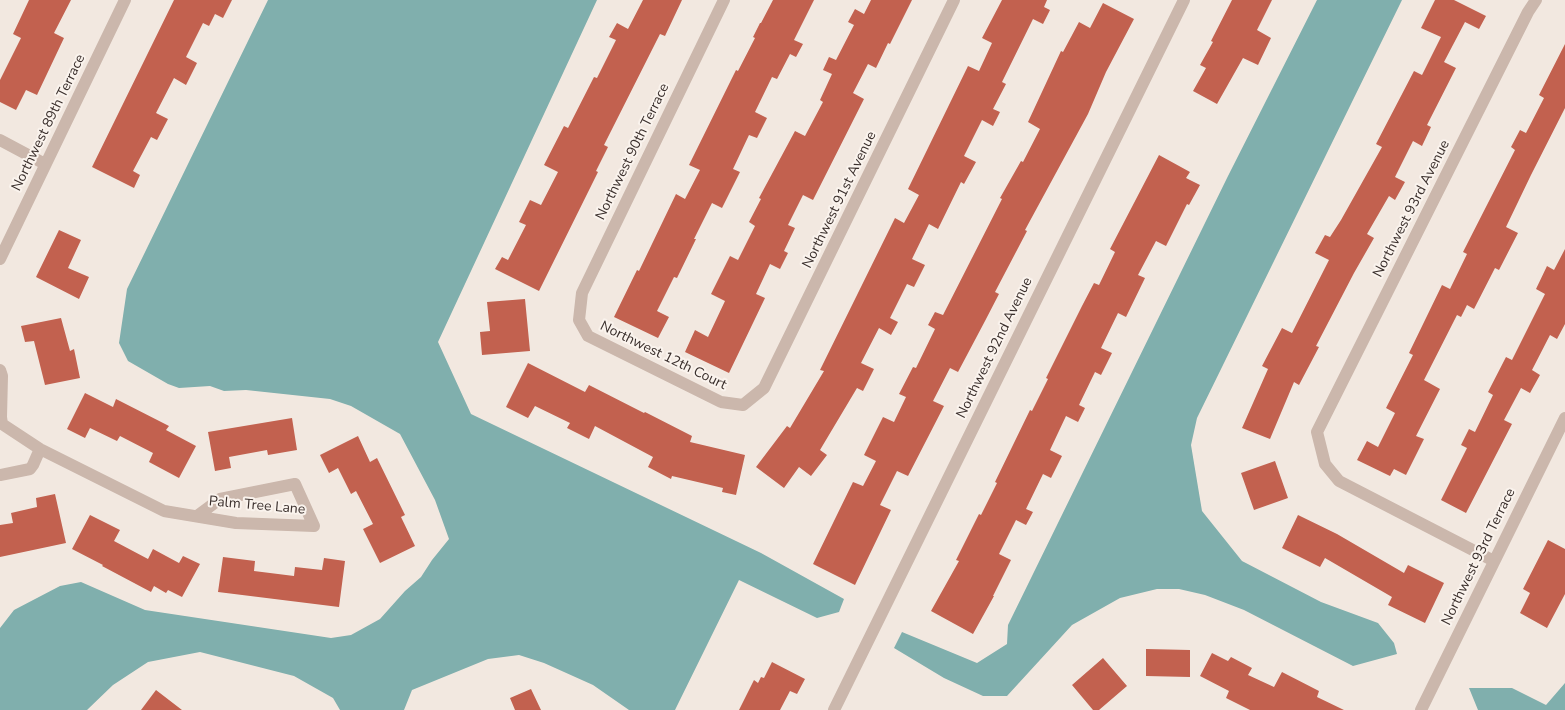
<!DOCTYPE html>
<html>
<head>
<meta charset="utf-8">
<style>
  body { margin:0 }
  canvas { display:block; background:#f2e8e0 }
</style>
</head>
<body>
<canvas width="1565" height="710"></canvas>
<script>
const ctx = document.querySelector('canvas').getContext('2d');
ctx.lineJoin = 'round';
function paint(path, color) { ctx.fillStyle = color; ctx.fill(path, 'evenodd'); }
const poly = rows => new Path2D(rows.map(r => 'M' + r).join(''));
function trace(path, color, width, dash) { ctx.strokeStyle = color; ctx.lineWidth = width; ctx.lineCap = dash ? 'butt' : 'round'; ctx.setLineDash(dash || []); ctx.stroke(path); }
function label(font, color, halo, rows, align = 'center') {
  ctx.font = font + ' "Nunito Sans",sans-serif'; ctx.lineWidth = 4; ctx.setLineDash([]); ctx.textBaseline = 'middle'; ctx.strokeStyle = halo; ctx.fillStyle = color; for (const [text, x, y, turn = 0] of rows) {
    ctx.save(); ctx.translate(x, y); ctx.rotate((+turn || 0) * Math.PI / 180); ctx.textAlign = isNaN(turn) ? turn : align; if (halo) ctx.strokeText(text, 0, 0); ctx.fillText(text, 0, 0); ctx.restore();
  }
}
paint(poly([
  [268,0,597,0,438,342,471,414,761,553,844,599,839,612,817,618,739,580,675,710,629,710,593,685,544,663,519,655,488,659,412,690,404,710,340,710,333,698,294,676,200,652,148,662,113,685,87,710,0,710,0,628,14,610,60,586,81,582,145,610,331,638,351,635,380,619,405,591,421,577,432,560,449,539,435,500,400,434,351,406,330,399,246,390,224,391,210,386,179,388,168,384,128,361,119,343,127,289],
  [1317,0,1402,0,1197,418,1191,445,1202,511,1242,561,1321,602,1378,623,1394,643,1397,654,1353,666,1244,610,1205,595,1179,589,1157,589,1120,598,1072,625,1007,696,983,696,944,678,894,648,902,632,977,663,1007,644,1008,625,1228,176],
  [1565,683,1565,710,1478,710,1469,688,1512,688,1546,705]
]), '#80afad');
paint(poly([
  [29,0,71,0,54,33,64,38,37,95,26,90,16,110,0,102,0,80,21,38,13,34],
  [174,0,232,0,223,18,215,14,209,26,203,23,186,57,197,63,186,85,174,78,156,113,168,119,157,140,151,137,133,171,140,175,134,188,92,167],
  [643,0,682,0,665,36,660,34,604,145,608,147,596,171,598,172,539,291,495,269,502,257,508,260,526,225,519,222,530,200,541,205,558,172,544,165,564,126,568,128,594,77,597,78,616,40,609,37,617,23,628,29],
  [773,0,814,0,794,40,803,44,796,57,790,54,777,79,772,77,755,112,767,118,757,138,749,135,733,169,740,172,722,208,712,203,694,239,696,239,677,278,674,277,657,311,669,317,658,338,614,317,637,270,639,271,676,194,685,199,700,170,689,165,736,70,738,71,755,38,753,37,760,23,761,23],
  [871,0,912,0,890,44,888,43,876,68,868,64,853,93,864,99,813,200,803,195,788,225,795,228,784,251,788,253,780,269,770,264,756,294,765,298,729,373,685,352,695,330,708,337,725,301,711,294,730,256,738,260,755,226,749,222,761,199,759,198,795,131,805,136,823,102,820,100,832,74,823,70,829,57,836,60,854,25,848,22,855,9,864,14],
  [1002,0,1047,0,1044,7,1050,10,1043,24,1033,19,1002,82,1006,84,993,109,1000,112,993,126,982,120,964,156,976,162,964,184,961,182,938,229,929,224,912,259,925,265,914,287,907,284,890,318,898,322,891,335,879,328,861,363,874,369,863,391,857,388,820,450,827,455,811,476,799,467,784,488,756,467,787,426,790,428,824,371,820,370,895,218,904,223,919,195,908,189,968,66,979,71,992,43,982,38],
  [1232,0,1272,0,1257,30,1271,38,1258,65,1243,58,1217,104,1193,91,1206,68,1200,65,1213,42,1211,41],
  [1435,0,1454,0,1486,16,1479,29,1465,22,1444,62,1456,68,1427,125,1431,127,1422,146,1413,141,1395,177,1405,182,1395,200,1389,196,1367,234,1374,238,1354,273,1316,346,1319,347,1299,385,1294,382,1270,439,1242,428,1268,369,1262,366,1282,328,1292,333,1329,260,1315,253,1325,235,1330,237,1341,220,1382,147,1376,144,1414,71,1422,75,1441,37,1421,28],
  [1103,3,1134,19,1106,72,1088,114,1025,230,1027,231,995,292,999,294,985,321,958,372,950,368,933,401,944,406,908,476,897,471,880,505,891,510,855,585,813,564,853,482,863,486,876,461,864,455,883,417,894,422,906,397,899,394,913,367,916,368,935,329,928,325,935,312,943,315,1002,199,1000,198,1021,161,1023,162,1040,129,1028,122,1061,51,1063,52,1079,22,1090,28],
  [1565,44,1565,108,1531,175,1506,227,1518,233,1499,270,1495,268,1474,309,1467,305,1461,317,1457,315,1424,380,1440,389,1416,436,1424,439,1406,475,1394,469,1390,476,1357,460,1367,441,1378,447,1395,413,1386,408,1413,355,1409,353,1442,285,1450,289,1467,254,1463,252,1515,150,1511,147,1520,130,1526,133,1544,98,1539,95],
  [1159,155,1190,172,1186,178,1200,185,1189,205,1187,204,1166,246,1156,241,1138,275,1145,278,1126,317,1118,313,1101,348,1112,353,1101,375,1095,372,1079,405,1085,408,1078,422,1066,416,1050,450,1062,456,1051,478,1043,474,1026,509,1033,512,1026,525,1016,520,999,554,1011,560,993,596,994,596,973,634,931,611,959,561,956,560,979,514,981,515,997,483,995,482,1030,410,1032,411,1048,379,1046,378,1082,306,1094,283,1099,285,1115,252,1110,249],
  [59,230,81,240,68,268,89,277,79,299,36,277],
  [1565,249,1565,324,1557,339,1550,335,1532,370,1540,375,1530,393,1521,388,1504,420,1512,424,1466,513,1441,500,1467,448,1461,445,1469,429,1475,432,1493,395,1488,392,1506,357,1512,360,1545,294,1536,289,1547,266,1554,270],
  [525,299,530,351,482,355,480,332,490,331,487,302],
  [61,318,70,351,74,349,80,378,45,385,34,341,25,342,21,326],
  [528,363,585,392,589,385,644,413,645,412,692,436,690,442,745,455,736,495,722,492,723,488,672,476,671,479,648,467,653,457,595,426,589,439,567,428,570,423,535,406,528,418,506,407],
  [85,393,113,407,116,399,169,426,166,430,196,446,179,478,149,462,153,453,120,436,117,441,90,428,85,438,67,429],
  [292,418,297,450,268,455,267,450,229,457,231,468,215,471,208,432],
  [358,436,370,462,377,458,405,515,401,517,415,546,380,563,363,529,373,524,356,491,351,494,338,468,329,473,320,455],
  [1275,461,1288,498,1254,510,1241,473],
  [55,494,66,543,0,557,0,525,13,523,11,513,37,507,36,498],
  [90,515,120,530,114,541,148,559,153,549,179,563,183,556,200,564,182,597,168,590,166,593,154,586,151,592,102,566,103,565,72,549],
  [1298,515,1337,534,1404,573,1408,565,1444,583,1425,623,1388,605,1392,597,1325,558,1320,567,1282,548],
  [1548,540,1565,549,1565,594,1547,628,1520,613,1530,593,1523,589],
  [223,557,255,561,254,571,294,576,295,567,322,570,324,558,345,561,339,607,218,592],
  [1146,649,1190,650,1190,677,1146,676],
  [1212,653,1228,661,1231,657,1252,668,1248,675,1274,687,1282,672,1319,691,1317,697,1344,710,1250,710,1226,698,1229,691,1200,676],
  [1103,658,1127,686,1099,710,1093,710,1072,685],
  [772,662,805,679,797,694,790,691,780,710,739,710,754,680,758,683,761,677,764,678],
  [531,689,541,710,515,710,510,698],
  [156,690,182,710,141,710]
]), '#c2614f');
trace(poly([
  [724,0,582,293,579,320,588,336,721,402,743,405,764,388,954,0],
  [0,140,45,164],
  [0,259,125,0],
  [0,370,2,376,1,417,2,424,40,449,164,511,236,523,314,526,295,484,220,499,197,516],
  [0,475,30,469,33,465,40,449],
  [1494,561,1339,481,1325,464,1317,432,1528,12,1536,0],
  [834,710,1184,0],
  [1421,710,1565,418]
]), '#cbb7ac', 12);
label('14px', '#392e2b', '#faf3ed', [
  ["Northwest 89th Terrace",49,123,-64],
  ["Northwest 90th Terrace",633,152,-64],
  ["Northwest 91st Avenue",840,200,-64],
  ["Northwest 93rd Avenue",1412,209,-63],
  ["Northwest 92nd Avenue",995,348,-64],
  ["Northwest 12th Court",663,356,26],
  ["Palm Tree Lane",257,506,5],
  ["Northwest 93rd Terrace",1479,557,-64]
]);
</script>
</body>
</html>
